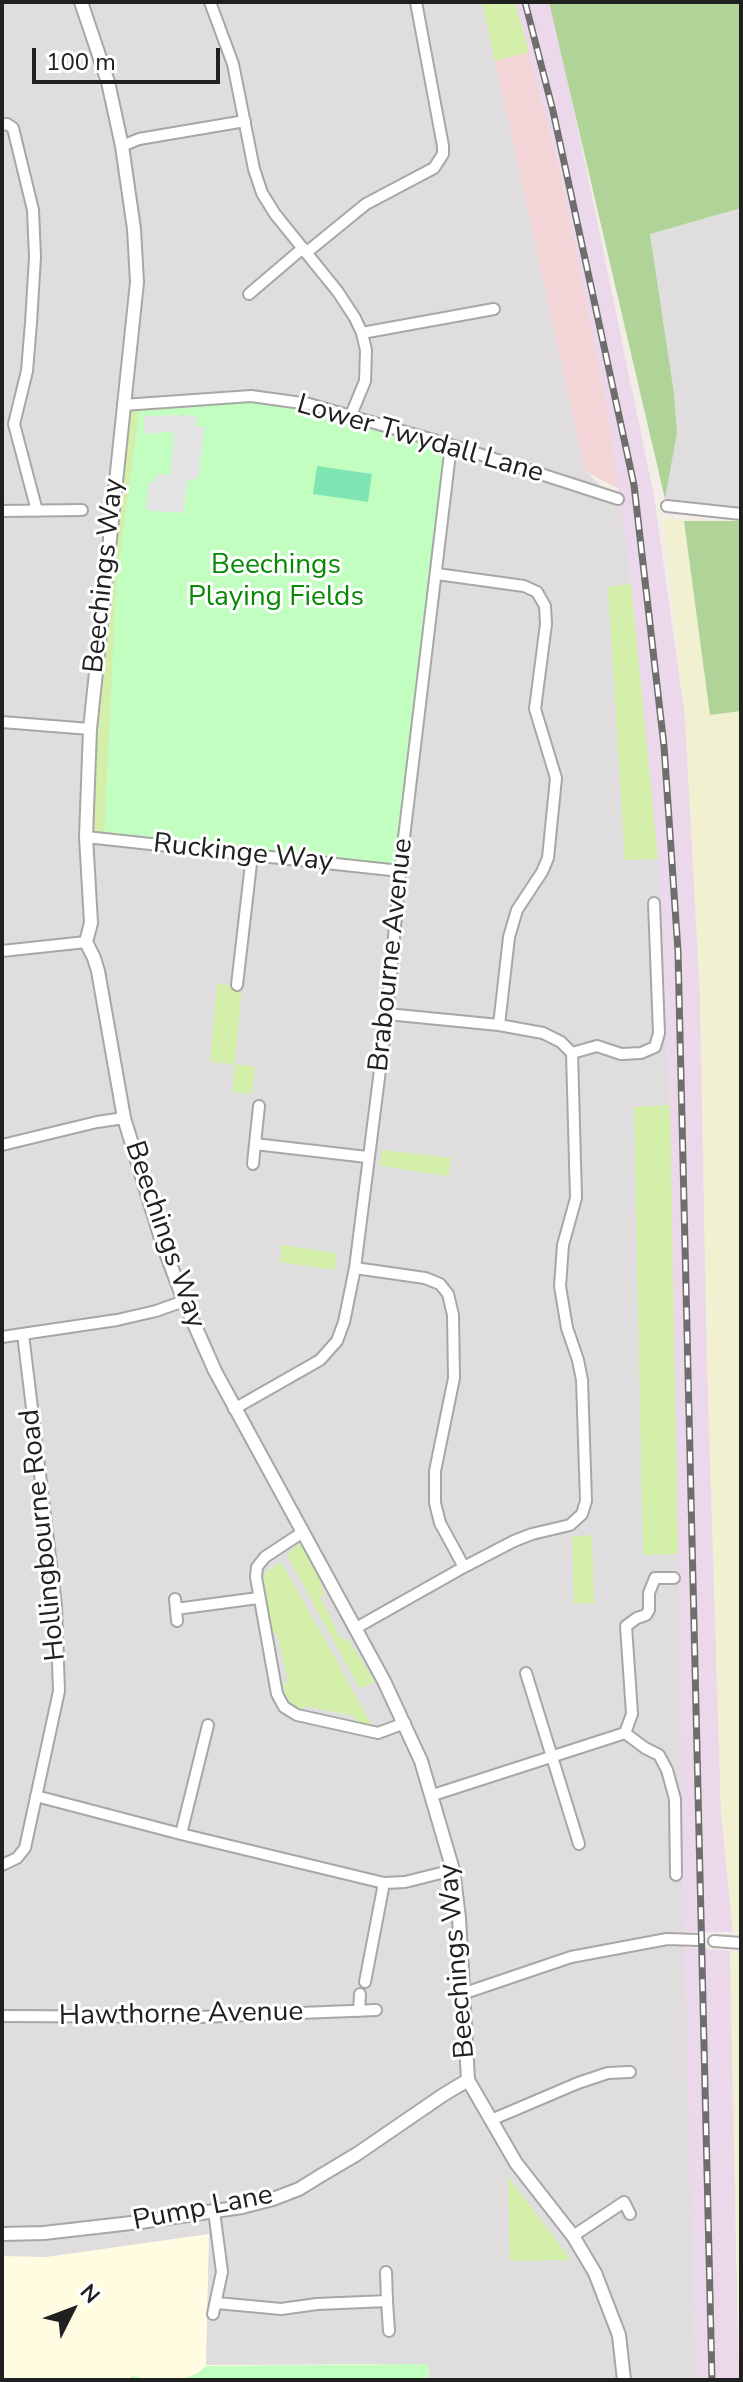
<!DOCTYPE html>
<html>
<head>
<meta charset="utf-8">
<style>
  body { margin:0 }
  #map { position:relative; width:743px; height:2382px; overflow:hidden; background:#f2ede6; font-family:"Nunito Sans",sans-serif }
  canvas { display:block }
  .frame { position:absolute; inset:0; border:4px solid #202020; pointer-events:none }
  .north { position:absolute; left:32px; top:2270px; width:80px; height:80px; -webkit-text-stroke:6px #fff; paint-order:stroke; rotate:48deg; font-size:22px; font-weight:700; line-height:32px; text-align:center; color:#202020 }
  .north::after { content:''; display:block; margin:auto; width:28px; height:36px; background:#202020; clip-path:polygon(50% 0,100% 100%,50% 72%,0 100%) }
  .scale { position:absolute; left:32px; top:48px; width:188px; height:36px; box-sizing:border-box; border:4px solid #202020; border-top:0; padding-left:10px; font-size:24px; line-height:28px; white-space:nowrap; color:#202020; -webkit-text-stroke:6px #fff; paint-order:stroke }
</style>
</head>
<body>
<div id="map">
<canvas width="743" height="2382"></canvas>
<div class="frame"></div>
<div class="north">N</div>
<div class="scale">100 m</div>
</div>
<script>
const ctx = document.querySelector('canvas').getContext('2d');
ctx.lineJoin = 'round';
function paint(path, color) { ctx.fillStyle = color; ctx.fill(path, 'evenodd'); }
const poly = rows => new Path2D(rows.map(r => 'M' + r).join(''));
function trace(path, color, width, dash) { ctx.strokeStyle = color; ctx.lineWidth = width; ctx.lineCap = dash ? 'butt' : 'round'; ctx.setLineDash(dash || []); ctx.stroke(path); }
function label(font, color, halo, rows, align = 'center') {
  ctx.font = font + ' "Nunito Sans",sans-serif'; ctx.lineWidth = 6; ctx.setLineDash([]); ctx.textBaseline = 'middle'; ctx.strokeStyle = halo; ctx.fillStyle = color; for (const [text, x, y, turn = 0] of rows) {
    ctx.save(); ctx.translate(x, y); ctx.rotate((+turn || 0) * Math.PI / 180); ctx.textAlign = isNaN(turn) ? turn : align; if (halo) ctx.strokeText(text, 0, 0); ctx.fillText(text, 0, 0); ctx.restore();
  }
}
paint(poly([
  [2,2,482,2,522,174,585,470,621,506,631,584,608,587,625,860,658,859,670,1105,634,1107,643,1555,678,1554,684,1932,696,2380,2,2380],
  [741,208,741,509,665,499,677,433,674,393,650,234]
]), '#dfdddd');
paint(poly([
  [529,52,561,175,607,407,619,489,585,471,495,61]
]), '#f3d5d7');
paint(poly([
  [515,2,550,2,558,33,654,496,685,717,700,994,707,1360,721,1810,733,1932,684,1932,670,1105,658,859,631,584,607,408,561,175],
  [684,1947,730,1951,739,2380,696,2380]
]), '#ebd8ea');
paint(poly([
  [209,2234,206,2365,428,2364,429,2380,2,2380,2,2256,46,2257]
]), '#fffce2');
paint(poly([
  [663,518,684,521,710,714,741,711,741,1933,733,1932,721,1810,707,1360,700,994,685,717],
  [730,1951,741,1952,741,2380,739,2380]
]), '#f1f0d1');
paint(poly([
  [482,2,515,2,529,52,495,61],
  [140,404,116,587,104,839,86,837,123,405],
  [631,584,658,859,625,860,608,587],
  [217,984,242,986,235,1064,255,1067,252,1094,232,1092,235,1064,210,1062],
  [670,1105,678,1554,643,1555,634,1107],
  [382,1150,451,1158,449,1176,380,1166],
  [282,1245,337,1253,335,1270,279,1262],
  [592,1535,594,1603,574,1604,572,1537],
  [301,1542,318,1574,324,1595,320,1597,341,1639,348,1639,375,1682,362,1688,358,1686,287,1555],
  [281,1562,327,1643,372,1726,358,1724,354,1716,304,1706,302,1710,295,1707,287,1698,283,1684,288,1682,277,1634,271,1630,263,1579,266,1572],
  [508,2177,537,2215,571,2260,510,2261]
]), '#d3efa9');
paint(poly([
  [549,2,741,2,741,208,650,234,674,393,677,433,665,499],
  [684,521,741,521,741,711,710,715]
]), '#b0d498');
paint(poly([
  [251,396,309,404,451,445,400,871,104,839,116,586,140,404],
  [428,2364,429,2380,131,2380,131,2375,147,2380,180,2380,198,2373,206,2366]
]), '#c3fec1');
paint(poly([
  [317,466,372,474,368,502,313,494]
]), '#7fe6b3');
paint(poly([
  [185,415,197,417,196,426,205,427,198,479,188,479,183,513,146,510,149,482,155,481,156,474,170,475,174,433,159,431,158,434,143,433,145,416]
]), '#e4e4e4');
const minor = poly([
  [210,2,233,64,254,169,262,193,275,214,338,292,355,318,362,333,366,350,365,381,351,415],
  [2,125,7,124,13,128,33,210,35,257,31,323,27,371,14,424,37,511],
  [122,146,139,139,245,121],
  [307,252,366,204,434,168,443,154,443,146,416,2],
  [249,294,303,248],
  [362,333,494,309],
  [123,405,251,396,309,404,451,445,618,499],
  [667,506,741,514],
  [2,511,82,510],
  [437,574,524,586,537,592,545,606,546,624,535,709,556,778,548,858,542,872,517,910,509,937,499,1025],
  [2,722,90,729],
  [86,837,400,871],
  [2,951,86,942],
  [237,985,252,855],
  [572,1053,597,1046,621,1054,641,1053,655,1047,659,1033,654,903],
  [259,1106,255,1144,367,1157],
  [2,1145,97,1122,124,1118],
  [253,1164,255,1144],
  [355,1268,425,1278,440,1284,448,1294,453,1315,454,1378,435,1471,435,1503,440,1523,464,1567],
  [2,1337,117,1320,156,1311,184,1301],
  [234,1409,320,1360,337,1341,344,1322,355,1268,387,1014,400,871,451,445],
  [303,1532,265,1557,257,1567,256,1577,277,1694,284,1707,297,1715,378,1733,405,1723],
  [175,1599,177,1621],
  [176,1609,258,1598],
  [356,1628,464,1567,514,1541,532,1534,570,1525,582,1514,586,1501,582,1380,578,1360,567,1328,560,1286,563,1245,576,1198,572,1053,561,1042,543,1033,499,1025,387,1014],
  [526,1673,579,1844],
  [625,1733,632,1714,626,1626,637,1618,646,1615,649,1610,649,1593,655,1578,674,1578],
  [625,1733,645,1748,659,1755,667,1770,675,1799,676,1875],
  [433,1795,625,1733],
  [36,1796,181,1834,384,1883,405,1882,453,1870],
  [181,1834,208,1725],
  [2,1865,17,1858,25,1848,59,1691,56,1606,23,1334],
  [714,1941,741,1943],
  [365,1982,384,1883],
  [462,1994,571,1957,667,1939,698,1940],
  [359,2011,360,1994],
  [2,2016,199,2017,376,2010],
  [491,2120,578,2083,608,2073,630,2072],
  [573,2236,624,2202,630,2214],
  [387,2301,389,2331],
  [217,2303,281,2309,317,2304,387,2301,386,2272],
  [213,2314,222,2272,214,2211]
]);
const tertiary = poly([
  [81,2,108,82,122,146,134,229,137,282,90,729,86,837,91,923,86,942,94,958,98,971,124,1118,162,1242,184,1301,215,1371,384,1681,421,1761,453,1870,459,1918,468,2080,516,2163,573,2236,595,2273,619,2335,624,2380],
  [2,2234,44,2233,140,2222,242,2207,273,2199,299,2189,320,2176,357,2154,443,2095,468,2080]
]);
trace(minor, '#a7a7a7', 14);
trace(tertiary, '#a7a7a7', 16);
trace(minor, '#fff', 10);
trace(tertiary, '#fff', 12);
const rail = poly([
  [525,2,553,111,634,485,664,746,678,951,712,2380]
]);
trace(rail, '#6e6e6e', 7);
trace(rail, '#fff', 4, [12]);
label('28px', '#202020', '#fff', [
  ["Lower Twydall Lane",420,440,16],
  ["Beechings Way",105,576,-84],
  ["Ruckinge Way",243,854,6],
  ["Brabourne Avenue",392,955,-84],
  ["Beechings Way",164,1235,71],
  ["Hollingbourne Road",44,1535,-96],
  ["Beechings Way",458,1961,-95],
  ["Hawthorne Avenue",181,2015,-1],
  ["Pump Lane",203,2209,-11]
]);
label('28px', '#068a03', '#fff', [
  ["Beechings",276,566],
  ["Playing Fields",276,598]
]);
</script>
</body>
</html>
